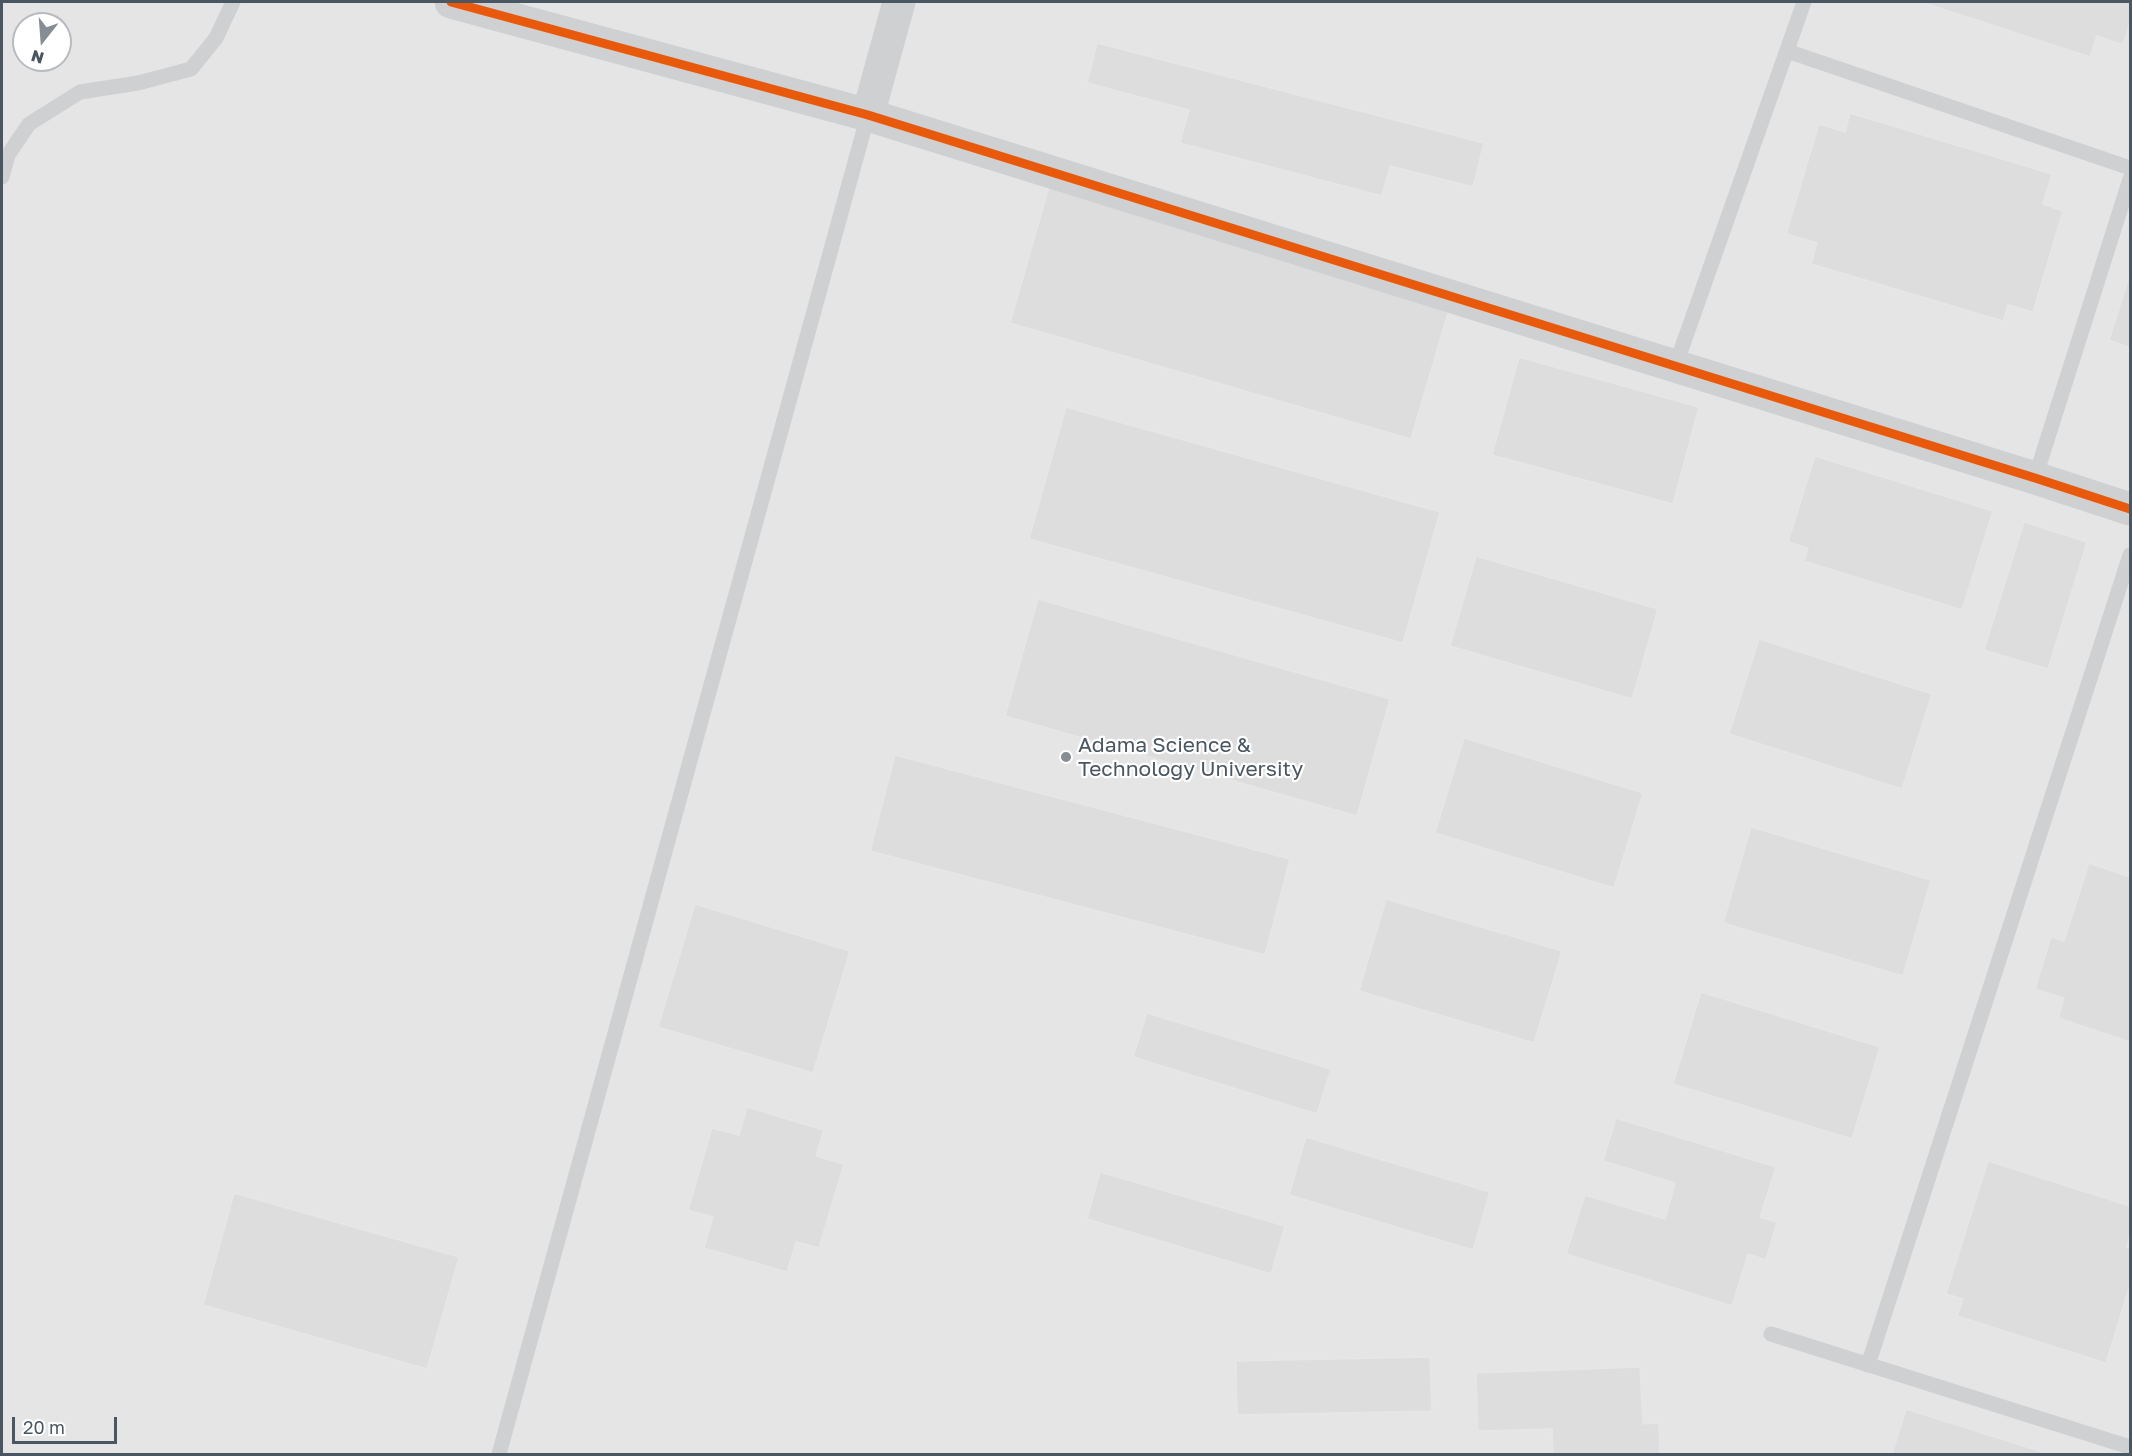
<!DOCTYPE html>
<html>
<head>
<meta charset="utf-8">
<style>
  body { margin:0 }
  #map { position:relative; width:2132px; height:1456px; overflow:hidden; background:#f4f4f4; font-family:"Golos Text",sans-serif }
  canvas { display:block }
  .frame { position:absolute; inset:0; border:3px solid #4a5661; pointer-events:none }
  .north { position:absolute; left:12px; top:12px; width:60px; height:60px; box-sizing:border-box; background:#fff; border:2px solid #b7bbc0; border-radius:50%; rotate:197deg; font-size:16px; font-weight:700; line-height:24px; text-align:center; color:#4a5661 }
  .north::after { content:''; display:block; margin:auto; width:21px; height:27px; background:#868d94; clip-path:polygon(50% 0,100% 100%,50% 72%,0 100%) }
  .scale { position:absolute; left:12px; top:1417px; width:105px; height:27px; box-sizing:border-box; border:3px solid #4a5661; border-top:0; padding-left:8px; font-size:18px; line-height:21px; white-space:nowrap; color:#4a5661; -webkit-text-stroke:4px #fff; paint-order:stroke }
</style>
</head>
<body>
<div id="map">
<canvas width="2132" height="1456"></canvas>
<div class="frame"></div>
<div class="north">N</div>
<div class="scale">20 m</div>
</div>
<script>
const ctx = document.querySelector('canvas').getContext('2d');
ctx.lineJoin = 'round';
function paint(path, color) { ctx.fillStyle = color; ctx.fill(path, 'evenodd'); }
const poly = rows => new Path2D(rows.map(r => 'M' + r).join(''));
function trace(path, color, width, dash) { ctx.strokeStyle = color; ctx.lineWidth = width; ctx.lineCap = dash ? 'butt' : 'round'; ctx.setLineDash(dash || []); ctx.stroke(path); }
function label(font, color, halo, rows, align = 'center') {
  ctx.font = font + ' "Golos Text",sans-serif'; ctx.lineWidth = 4.5; ctx.setLineDash([]); ctx.textBaseline = 'middle'; ctx.strokeStyle = halo; ctx.fillStyle = color; for (const [text, x, y, turn = 0] of rows) {
    ctx.save(); ctx.translate(x, y); ctx.rotate((+turn || 0) * Math.PI / 180); ctx.textAlign = isNaN(turn) ? turn : align; if (halo) ctx.strokeText(text, 0, 0); ctx.fillText(text, 0, 0); ctx.restore();
  }
}
paint(poly([
  [2,2,2130,2,2130,1454,2,1454],
  [24,24,60,24,60,60,24,60]
]), '#e6e5e6');
const building = poly([
  [1921,2,2130,2,2130,23,2123,45,2097,36,2090,57,1921,2],
  [1097,43,1484,143,1473,187,1390,166,1382,196,1180,143,1189,110,1087,83,1097,43],
  [1850,113,2052,174,2043,204,2063,211,2033,312,2008,305,2003,321,1811,264,1817,243,1786,234,1819,124,1845,132,1850,113],
  [1050,183,1452,299,1411,439,1010,323,1050,183],
  [2130,274,2130,348,2109,340,2130,274],
  [1519,357,1699,407,1673,504,1492,455,1519,357],
  [1066,407,1440,512,1403,643,1029,539,1066,407],
  [1815,456,1993,511,1962,610,1804,561,1808,548,1788,542,1815,456],
  [2024,522,2087,542,2048,669,1984,650,2024,522],
  [1476,556,1658,609,1632,699,1450,646,1476,556],
  [1038,599,1390,699,1357,816,1005,716,1038,599],
  [1759,639,1932,694,1902,789,1729,734,1759,639],
  [1464,738,1643,793,1614,888,1435,833,1464,738],
  [895,755,1290,859,1265,955,870,851,895,755],
  [1751,827,1931,880,1903,976,1723,923,1751,827],
  [2089,863,2130,877,2130,1042,2058,1018,2064,998,2035,989,2051,937,2064,941,2089,863],
  [1386,899,1562,951,1534,1043,1359,991,1386,899],
  [695,904,850,951,813,1073,658,1027,695,904],
  [1701,992,1880,1047,1852,1139,1673,1084,1701,992],
  [1147,1013,1331,1069,1317,1114,1133,1057,1147,1013],
  [747,1107,824,1130,816,1156,844,1164,819,1248,796,1242,787,1272,704,1248,713,1217,688,1210,712,1128,739,1135,747,1107],
  [1616,1118,1776,1167,1760,1217,1777,1222,1766,1260,1748,1254,1732,1306,1566,1254,1585,1195,1665,1219,1675,1183,1603,1161,1616,1118],
  [1306,1137,1490,1192,1473,1250,1289,1195,1306,1137],
  [1988,1161,2130,1206,2130,1235,2127,1247,2130,1248,2130,1285,2106,1363,1957,1316,1963,1299,1946,1294,1988,1161],
  [1100,1172,1285,1226,1271,1274,1087,1219,1100,1172],
  [234,1193,459,1257,427,1369,203,1305,234,1193],
  [1430,1357,1432,1411,1237,1415,1236,1361,1430,1357],
  [1640,1367,1643,1424,1659,1423,1660,1454,1553,1454,1552,1429,1478,1431,1476,1373,1640,1367],
  [1906,1409,2049,1454,1892,1454,1906,1409]
]);
paint(building, '#ddddde');
trace(building, '#e5e6e7', 1.5);
trace(poly([
  [1787,51,2130,168],
  [2,177,8,155,29,124,80,92,138,83,191,69,216,38,233,2],
  [1675,367,1804,2],
  [2035,478,2130,179],
  [1771,1334,2130,1447],
  [1868,1365,2130,555],
  [499,1454,868,115]
]), '#ced0d2', 15);
trace(poly([
  [451,2,868,115,2035,478,2130,509],
  [868,115,899,2]
]), '#ced0d2', 33);
trace(poly([
  [451,2,868,115,2035,478,2130,509]
]), '#e8590c', 9);
for (const [x, y, r, color] of [
  [1066,757,6,"#868d94"]
]) { const dot = new Path2D(); dot.arc(x, y, r, 0, 2 * Math.PI); ctx.fillStyle = color; ctx.fill(dot); trace(dot, '#fff', 2); }
label('21px', '#4a5661', '#fff', [
  ["Adama Science &",1078,745],
  ["Technology University",1078,769]
], 'left');
</script>
</body>
</html>
